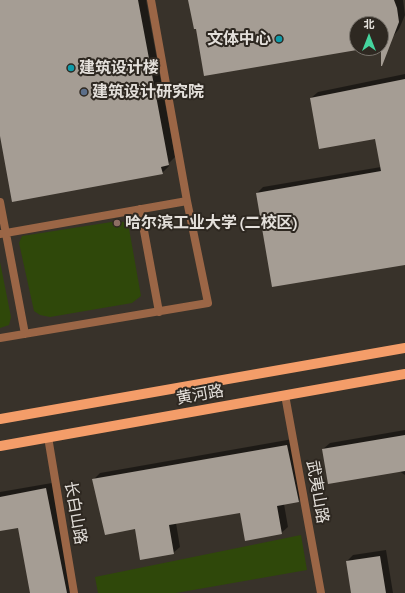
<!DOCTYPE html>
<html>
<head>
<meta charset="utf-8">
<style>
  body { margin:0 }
  #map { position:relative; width:405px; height:593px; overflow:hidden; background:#38322a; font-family:"Zilla Slab","Noto Sans SC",serif }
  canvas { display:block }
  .north { position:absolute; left:349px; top:16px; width:40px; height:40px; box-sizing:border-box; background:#2e2821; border:1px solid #77726b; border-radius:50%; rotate:0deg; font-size:11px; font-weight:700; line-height:16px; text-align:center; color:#e4e0db }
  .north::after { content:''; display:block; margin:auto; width:14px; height:18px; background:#45d49e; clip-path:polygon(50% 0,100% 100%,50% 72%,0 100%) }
</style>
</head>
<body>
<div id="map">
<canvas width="405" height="593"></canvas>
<div class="north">北</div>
</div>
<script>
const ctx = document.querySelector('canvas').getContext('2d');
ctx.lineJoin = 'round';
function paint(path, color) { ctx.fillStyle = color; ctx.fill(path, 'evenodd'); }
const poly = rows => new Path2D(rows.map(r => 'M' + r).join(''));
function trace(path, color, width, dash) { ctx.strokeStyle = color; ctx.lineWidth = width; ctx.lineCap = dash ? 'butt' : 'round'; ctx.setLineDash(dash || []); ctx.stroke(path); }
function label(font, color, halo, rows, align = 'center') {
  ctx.font = font + ' "Zilla Slab","Noto Sans SC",serif'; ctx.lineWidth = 4; ctx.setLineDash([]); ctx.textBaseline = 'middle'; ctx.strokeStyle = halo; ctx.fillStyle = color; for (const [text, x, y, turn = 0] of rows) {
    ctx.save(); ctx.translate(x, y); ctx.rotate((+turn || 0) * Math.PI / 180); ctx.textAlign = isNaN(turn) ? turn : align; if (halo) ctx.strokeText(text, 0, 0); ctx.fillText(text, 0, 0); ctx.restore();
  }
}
paint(poly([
  [118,221,128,223,141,296,132,303,50,317,40,315,34,311,19,243,22,236],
  [0,262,11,317,9,325,0,328],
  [301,535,307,570,176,593,98,593,95,577]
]), '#2f480a');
paint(poly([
  [0,0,146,0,175,157,169,163,169,166,162,173,0,130],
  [189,0,403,0,405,15,399,29,391,39,381,47,381,24,357,24,357,48,376,48,369,50,362,48,205,75,197,28],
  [405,74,405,264,257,193,263,187,381,167,376,138,311,98,318,92],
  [405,430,405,475,399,471,323,449,330,443],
  [293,439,305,495,298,501,284,504,288,527,281,533,241,511,176,523,180,547,173,553,136,528,94,479,100,473],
  [52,483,74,593,31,593,19,526,0,530,0,492],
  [386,550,393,593,352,593,347,561,353,555]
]), '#0007');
paint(poly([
  [0,0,138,0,169,165,161,167,163,174,12,202,0,136],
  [188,0,394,0,397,8,399,22,382,66,381,66,381,24,357,24,357,50,204,76,196,29,194,29],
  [405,79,405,265,272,287,256,193,381,171,375,139,319,149,310,98],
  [405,435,405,471,328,484,322,449],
  [287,445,299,502,277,506,282,534,245,541,240,513,169,525,174,554,140,560,135,529,105,535,92,479],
  [46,488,67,593,30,593,18,528,0,531,0,497],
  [380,556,386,593,351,593,346,561]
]), '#a59d94');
trace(poly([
  [0,202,25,334],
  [140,209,159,312],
  [0,234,187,201,151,0],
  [0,338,208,303,187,201]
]), '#9b6646', 8);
trace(poly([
  [285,395,321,593],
  [48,437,74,593]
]), '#9b6646', 8);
trace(poly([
  [0,419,405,348],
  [0,446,405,374]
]), '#f49d69', 10);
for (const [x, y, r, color] of [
  [279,39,4,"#0f9aa8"],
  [71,68,4,"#0f9aa8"],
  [84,92,4,"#5c6f8a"],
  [117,223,4,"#8d6e63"]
]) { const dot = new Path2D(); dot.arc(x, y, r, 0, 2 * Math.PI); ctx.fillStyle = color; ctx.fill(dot); trace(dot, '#2e2821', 1.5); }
label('bold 16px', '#e4e0db', '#2e2821', [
  ["文体中心",271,39,"right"],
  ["建筑设计楼",79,68],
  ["建筑设计研究院",92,92],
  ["哈尔滨工业大学 (二校区)",125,223]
], 'left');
label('16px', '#e4e0db', '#2e2821', [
  ["黄河路",200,395,-10],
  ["武夷山路",317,492,80],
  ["长白山路",75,513,80]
]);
</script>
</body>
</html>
